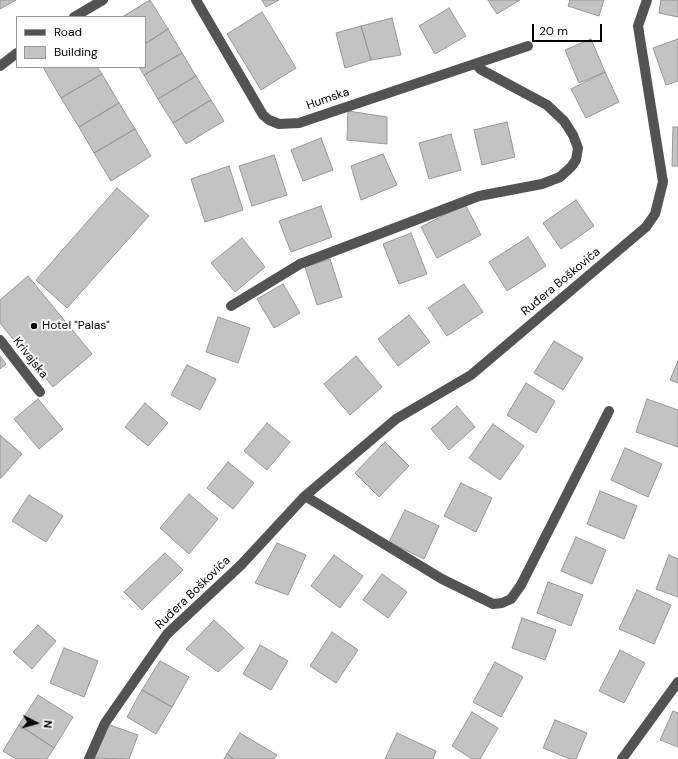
<!DOCTYPE html>
<html>
<head>
<meta charset="utf-8">
<style>
  body { margin:0 }
  #map { position:relative; width:678px; height:759px; overflow:hidden; background:#fff; font-family:"DM Sans",sans-serif }
  canvas { display:block }
  .legend { position:absolute; left:16px; top:16px; width:130px; height:52px; box-sizing:border-box; background:#fff; border:1px solid #999; margin:0; padding:5px 7px; list-style:none; font-size:12px; color:#000 }
  .legend li { display:flex; align-items:center; gap:8px; height:20px }
  .legend b { width:20px; border:1px solid #999 }
  .north { position:absolute; left:16px; top:703px; width:40px; height:40px; -webkit-text-stroke:3px #fff; paint-order:stroke; rotate:96deg; font-size:11px; font-weight:700; line-height:16px; text-align:center; color:#000 }
  .north::after { content:''; display:block; margin:auto; width:14px; height:18px; background:#000; clip-path:polygon(50% 0,100% 100%,50% 72%,0 100%) }
  .scale { position:absolute; left:532px; top:24px; width:70px; height:18px; box-sizing:border-box; border:2px solid #000; border-top:0; padding-left:5px; font-size:12px; line-height:14px; white-space:nowrap; color:#000; -webkit-text-stroke:3px #fff; paint-order:stroke }
</style>
</head>
<body>
<div id="map">
<canvas width="678" height="759"></canvas>
<ul class="legend">
<li><b style="height:5px;background:#535353"></b>Road</li>
<li><b style="height:11px;background:#c3c3c3"></b>Building</li>
</ul>
<div class="north">N</div>
<div class="scale">20 m</div>
</div>
<script>
const ctx = document.querySelector('canvas').getContext('2d');
ctx.lineJoin = 'round';
function paint(path, color) { ctx.fillStyle = color; ctx.fill(path, 'evenodd'); }
const poly = rows => new Path2D(rows.map(r => 'M' + r).join(''));
function trace(path, color, width, dash) { ctx.strokeStyle = color; ctx.lineWidth = width; ctx.lineCap = dash ? 'butt' : 'round'; ctx.setLineDash(dash || []); ctx.stroke(path); }
function label(font, color, halo, rows, align = 'center') {
  ctx.font = font + ' "DM Sans",sans-serif'; ctx.lineWidth = 4; ctx.setLineDash([]); ctx.textBaseline = 'middle'; ctx.strokeStyle = halo; ctx.fillStyle = color; for (const [text, x, y, turn = 0] of rows) {
    ctx.save(); ctx.translate(x, y); ctx.rotate((+turn || 0) * Math.PI / 180); ctx.textAlign = isNaN(turn) ? turn : align; if (halo) ctx.strokeText(text, 0, 0); ctx.fillText(text, 0, 0); ctx.restore();
  }
}
const building = poly([
  [0,0,16,0,0,9,0,0],
  [150,0,168,29,145,44,145,17,122,17,150,0],
  [262,0,279,0,266,7,262,0],
  [488,0,520,0,497,14,488,0],
  [570,0,604,0,599,16,568,6,570,0],
  [661,0,678,0,678,17,659,13,661,0],
  [449,8,466,36,435,54,419,26,449,8],
  [262,12,296,68,261,90,227,34,262,12],
  [392,18,401,55,371,60,361,26,392,18],
  [361,26,371,60,345,68,336,33,361,26],
  [168,29,182,53,144,75,139,67,145,67,145,44,168,29],
  [591,39,605,72,579,83,565,50,591,39],
  [678,39,678,81,666,85,653,48,678,39],
  [182,53,196,76,158,99,144,75,182,53],
  [43,67,97,67,102,74,61,98,43,67],
  [605,72,619,102,586,118,571,89,605,72],
  [102,74,119,103,79,127,61,98,102,74],
  [196,76,211,100,173,123,158,99,196,76],
  [211,100,224,121,186,144,173,123,211,100],
  [119,103,135,129,94,153,79,127,119,103],
  [348,111,387,117,387,144,347,140,348,111],
  [507,122,515,157,482,165,474,130,507,122],
  [673,127,678,127,678,166,672,166,673,127],
  [135,129,151,156,111,181,94,153,135,129],
  [451,134,461,170,429,179,419,143,451,134],
  [321,138,333,170,303,181,291,150,321,138],
  [383,154,397,185,361,200,351,166,383,154],
  [274,155,287,195,252,206,239,166,274,155],
  [229,166,243,210,205,222,191,179,229,166],
  [117,188,149,216,67,308,36,280,117,188],
  [576,200,594,226,561,249,543,223,576,200],
  [465,204,481,235,437,258,421,227,465,204],
  [321,206,332,237,291,252,279,221,321,206],
  [411,233,427,274,399,284,383,244,411,233],
  [528,237,546,266,507,291,489,262,528,237],
  [242,238,265,267,235,292,211,263,242,238],
  [330,259,342,297,317,305,305,267,330,259],
  [28,276,92,354,53,387,0,323,0,300,28,276],
  [283,284,300,313,274,328,257,299,283,284],
  [464,284,483,312,447,336,428,308,464,284],
  [409,315,430,342,398,366,378,339,409,315],
  [218,317,250,328,238,363,206,352,218,317],
  [554,341,583,358,563,390,534,373,554,341],
  [0,356,6,364,0,369,0,356],
  [356,356,382,387,350,415,324,384,356,356],
  [678,361,678,383,670,380,678,361],
  [187,365,216,379,200,410,171,395,187,365],
  [526,383,555,401,536,433,507,415,526,383],
  [38,399,63,429,39,449,14,419,38,399],
  [647,399,678,410,678,447,636,432,647,399],
  [145,403,168,423,148,446,125,427,145,403],
  [457,406,475,427,449,450,431,429,457,406],
  [267,423,290,442,267,470,244,451,267,423],
  [493,424,524,446,500,480,469,458,493,424],
  [0,435,22,454,1,478,0,478,0,435],
  [385,442,409,466,379,497,355,473,385,442],
  [625,448,662,464,648,497,611,480,625,448],
  [228,462,254,483,233,509,207,488,228,462],
  [461,483,492,498,476,532,444,516,461,483],
  [600,491,637,506,624,539,587,524,600,491],
  [189,494,218,519,189,554,160,528,189,494],
  [29,495,63,516,46,542,12,521,29,495],
  [405,510,439,526,424,559,389,542,405,510],
  [576,537,606,550,592,584,561,571,576,537],
  [277,543,306,555,288,595,255,583,277,543],
  [165,553,183,570,142,610,124,592,165,553],
  [334,555,363,576,340,608,311,586,334,555],
  [669,555,678,559,678,597,656,589,669,555],
  [382,574,407,592,388,618,363,600,382,574],
  [548,582,583,595,571,626,537,613,548,582],
  [637,590,671,605,654,644,619,629,637,590],
  [522,618,556,630,545,660,512,648,522,618],
  [214,620,244,648,218,672,186,649,214,620],
  [38,625,56,641,32,669,13,652,38,625],
  [332,632,358,650,336,683,310,666,332,632],
  [260,645,288,661,271,690,243,674,260,645],
  [64,648,98,661,84,697,50,683,64,648],
  [620,650,645,663,624,703,599,691,620,650],
  [160,661,189,677,172,707,142,690,160,661],
  [495,662,523,677,501,717,473,702,495,662],
  [142,690,172,707,156,734,127,717,142,690],
  [38,695,73,717,54,748,19,725,38,695],
  [673,711,678,713,678,747,660,740,673,711],
  [472,712,498,728,480,759,472,759,452,746,472,712],
  [555,720,587,733,576,759,570,759,543,748,555,720],
  [107,724,138,735,129,759,94,758,107,724],
  [19,725,54,748,47,759,16,759,3,751,19,725],
  [240,733,277,755,274,759,234,759,227,754,240,733],
  [397,733,436,751,433,759,385,759,397,733],
  [227,754,234,759,224,759,227,754]
]);
paint(building, '#c3c3c3');
trace(building, '#979797', 1);
trace(poly([
  [196,0,263,115,269,120,279,124,299,123,528,46],
  [74,17,103,0],
  [0,66,17,53],
  [231,306,300,264,479,196,542,184,560,177,571,167,576,160,578,148,573,135,564,121,547,105,480,69,476,64],
  [0,340,40,392],
  [305,496,442,579,493,604,502,603,511,599,521,585,609,411],
  [89,759,105,723,167,634,241,565,305,496,396,419,471,375,646,227,655,214,663,182,638,26,647,0],
  [622,759,678,682]
]), '#535353', 10);
for (const [x, y, r, color] of [
  [34,326,4,"#000"]
]) { const dot = new Path2D(); dot.arc(x, y, r, 0, 2 * Math.PI); ctx.fillStyle = color; ctx.fill(dot); trace(dot, '#fff', 1.5); }
label('12px', '#000', '#fff', [
  ["Humska",328,99,-19],
  ["Ruđera Boškovića",561,282,-40],
  ["Krivajska",30,358,52],
  ["Ruđera Boškovića",193,593,-44]
]);
label('12px', '#000', '#fff', [
  ["Hotel \"Palas\"",42,326]
], 'left');
</script>
</body>
</html>
